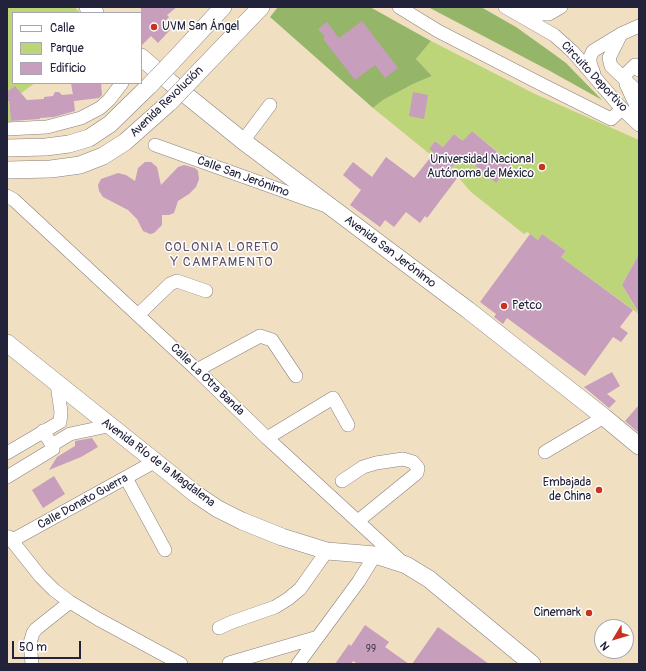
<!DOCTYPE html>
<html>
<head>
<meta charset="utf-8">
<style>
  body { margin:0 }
  #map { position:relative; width:646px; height:671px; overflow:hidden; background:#f1dfc2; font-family:Pangolin,sans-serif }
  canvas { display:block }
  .frame { position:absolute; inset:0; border:8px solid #22223b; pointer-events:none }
  .legend { position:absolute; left:12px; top:12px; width:130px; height:72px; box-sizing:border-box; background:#fff; border:1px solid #a7a7b1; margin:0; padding:5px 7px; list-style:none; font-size:12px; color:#22223b }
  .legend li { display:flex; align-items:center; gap:8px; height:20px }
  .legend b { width:20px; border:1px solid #a7a7b1 }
  .north { position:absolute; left:594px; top:619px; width:40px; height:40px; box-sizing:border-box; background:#fff; border:1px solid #a7a7b1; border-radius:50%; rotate:232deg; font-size:11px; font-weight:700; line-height:16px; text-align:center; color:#22223b }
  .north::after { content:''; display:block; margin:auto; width:14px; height:18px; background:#c8321e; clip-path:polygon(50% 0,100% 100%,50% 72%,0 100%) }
  .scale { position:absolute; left:12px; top:641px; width:69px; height:18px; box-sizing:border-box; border:2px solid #22223b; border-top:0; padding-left:5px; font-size:12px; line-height:14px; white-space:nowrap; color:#22223b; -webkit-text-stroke:3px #fff; paint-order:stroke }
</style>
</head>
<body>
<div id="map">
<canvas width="646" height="671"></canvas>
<div class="frame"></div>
<ul class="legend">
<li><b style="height:5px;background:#fff"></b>Calle</li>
<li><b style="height:11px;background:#bcd579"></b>Parque</li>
<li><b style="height:11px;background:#c79ebc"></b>Edificio</li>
</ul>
<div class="north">N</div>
<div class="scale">50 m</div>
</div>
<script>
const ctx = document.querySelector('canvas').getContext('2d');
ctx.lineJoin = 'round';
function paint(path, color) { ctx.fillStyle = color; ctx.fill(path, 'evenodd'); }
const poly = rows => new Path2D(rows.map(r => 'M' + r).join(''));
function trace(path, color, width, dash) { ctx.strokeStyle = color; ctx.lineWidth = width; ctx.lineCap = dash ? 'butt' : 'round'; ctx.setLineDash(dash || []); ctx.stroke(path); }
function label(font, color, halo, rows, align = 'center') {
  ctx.font = font + ' Pangolin,sans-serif'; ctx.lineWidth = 3; ctx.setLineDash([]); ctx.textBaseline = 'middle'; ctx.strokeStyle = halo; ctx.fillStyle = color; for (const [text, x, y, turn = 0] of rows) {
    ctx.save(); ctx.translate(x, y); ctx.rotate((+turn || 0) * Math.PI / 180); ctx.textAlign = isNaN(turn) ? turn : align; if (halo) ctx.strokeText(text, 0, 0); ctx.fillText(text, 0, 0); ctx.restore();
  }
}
paint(poly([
  [7,7,74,7,81,13,13,13,13,83,35,83,9,102,12,126,7,126,7,103,9,102,7,98],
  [431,41,535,94,639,140,639,254,622,285,639,314,561,257,566,251,542,234,538,240,527,232,524,234,471,192,458,177,373,108,383,100,413,84,432,76,416,59],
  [472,131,512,163,496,183,456,150],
  [454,134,461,139,450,153,458,160,452,168,429,149,435,141,443,147]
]), '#bcd579');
paint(poly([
  [278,7,370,7,431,41,416,59,432,76,413,84,383,100,373,108,270,17],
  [428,7,481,7,516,27,551,52,566,63,602,100,550,71]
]), '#95b669');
paint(poly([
  [141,7,177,7,167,15,169,17,163,23,170,30,158,43,151,36,141,46],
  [362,21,398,68,385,78,375,65,355,80,323,39,325,37,318,29,327,22,339,38],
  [71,83,101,83,102,95,99,98,74,101],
  [15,86,27,100,44,99,44,97,53,96,55,92,59,92,62,95,73,94,75,111,54,117,40,118,40,119,11,121,9,101,7,102,7,92],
  [413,92,428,95,424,119,409,116],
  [472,131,512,164,496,183,462,155,449,171,458,177,427,218,425,216,420,223,406,212,394,227,385,220,380,227,350,205,361,190,343,175,353,162,372,177,386,157,414,178,434,153,429,149,435,141,443,147,454,134,463,141],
  [145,162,151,162,157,167,161,185,178,167,184,165,195,168,198,171,199,179,196,187,189,194,178,201,174,213,169,215,162,215,162,225,154,233,150,234,143,231,137,219,128,210,103,197,99,191,98,185,101,179,118,173,126,175,135,181,138,168],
  [530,234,538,240,542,234,566,251,561,257,633,310,620,327,628,333,621,342,613,337,585,376,507,318,503,324,494,317,496,314,480,302],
  [639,254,639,313,622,285],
  [612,372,620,386,607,394,616,401,609,408,584,387],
  [639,405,639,433,625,421],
  [92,438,98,447,81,457,49,470,57,457,75,446,75,441],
  [54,476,65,494,43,508,32,490],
  [365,625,389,642,385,647,409,664,358,664,353,661,351,664,335,664,349,644,351,646],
  [438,627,489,664,412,664]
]), '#c79ebc');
const minor = poly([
  [399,7,438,31,543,85,611,119,622,109],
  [505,7,554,35,573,52,622,109,639,125],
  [519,12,540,14,549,14,561,7],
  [621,34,609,58,611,66,639,93],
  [594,74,590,63,590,57,593,51,621,34,639,26],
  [623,77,635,65,639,70],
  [626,84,639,112],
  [7,129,47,127,81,118,100,108,109,100,122,83],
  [243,141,270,105],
  [155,145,323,205],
  [7,196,14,200,197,370,267,438,403,563],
  [138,315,170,284,177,281,206,291],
  [197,370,260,336,272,340,296,376],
  [267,438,333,398,348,425],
  [52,445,70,434,108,426],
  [545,452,604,417],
  [7,453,60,422,61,412,57,384],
  [7,477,53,449,52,445,43,431],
  [126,478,165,550],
  [342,481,363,467,376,463,403,459,413,462,418,468,417,473,358,521],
  [7,538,9,537,40,576,54,590,70,602,98,619,181,664],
  [11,541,154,462],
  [219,628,232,622,275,607,288,599,300,589,327,551],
  [229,663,318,637],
  [32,664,30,643,33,633,36,629,70,602],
  [298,664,359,581,375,555]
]);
const major = poly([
  [88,7,95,13],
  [141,57,170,82,243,141,468,310,604,417,639,446],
  [172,62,223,7],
  [192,79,261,7],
  [7,148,46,147,69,144,89,138,110,124,150,85],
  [7,170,51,169,80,165,103,156,125,142,170,102],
  [7,343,197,495,218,509,242,521,282,537,327,551,375,555,406,565,429,579,532,664]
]);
trace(minor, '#8a807e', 14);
trace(major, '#8a807e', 18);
trace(minor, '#fff', 13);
trace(major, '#fff', 17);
const majorBridge = poly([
  [150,85,172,62],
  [170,102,192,79]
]);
trace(majorBridge, '#8a807e', 18, []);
trace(majorBridge, '#fff', 17);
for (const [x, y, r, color] of [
  [154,27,4,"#c8321e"],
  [542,167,4,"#c8321e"],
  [504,306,4,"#c8321e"],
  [599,490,4,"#c8321e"],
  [589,613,4,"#c8321e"]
]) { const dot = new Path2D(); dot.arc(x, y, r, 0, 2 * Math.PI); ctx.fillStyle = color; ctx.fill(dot); trace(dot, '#fff', 1.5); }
label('10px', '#4b415b', null, [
  ["99",371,649]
]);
label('12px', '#22223b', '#fff', [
  ["UVM San Ángel",162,27,"left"],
  ["Universidad Nacional",534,160],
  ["Autónoma de México",534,174],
  ["Petco",512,306,"left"],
  ["Embajada",591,483],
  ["de China",591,497],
  ["Cinemark",581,613]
], 'right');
label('12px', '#22223b', '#fff', [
  ["Circuito Deportivo",594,77,47],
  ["Avenida Revolución",167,102,-44],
  ["Calle San Jerónimo",243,177,20],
  ["Avenida San Jerónimo",390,252,37],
  ["Calle La Otra Banda",207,380,44],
  ["Avenida Río de la Magdalena",158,463,37],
  ["Calle Donato Guerra",83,502,-29]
]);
ctx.letterSpacing = '1px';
label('13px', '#5c4d68', '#fff', [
  ["COLONIA LORETO",222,248],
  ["Y CAMPAMENTO",222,263]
]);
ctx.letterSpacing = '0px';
</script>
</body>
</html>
